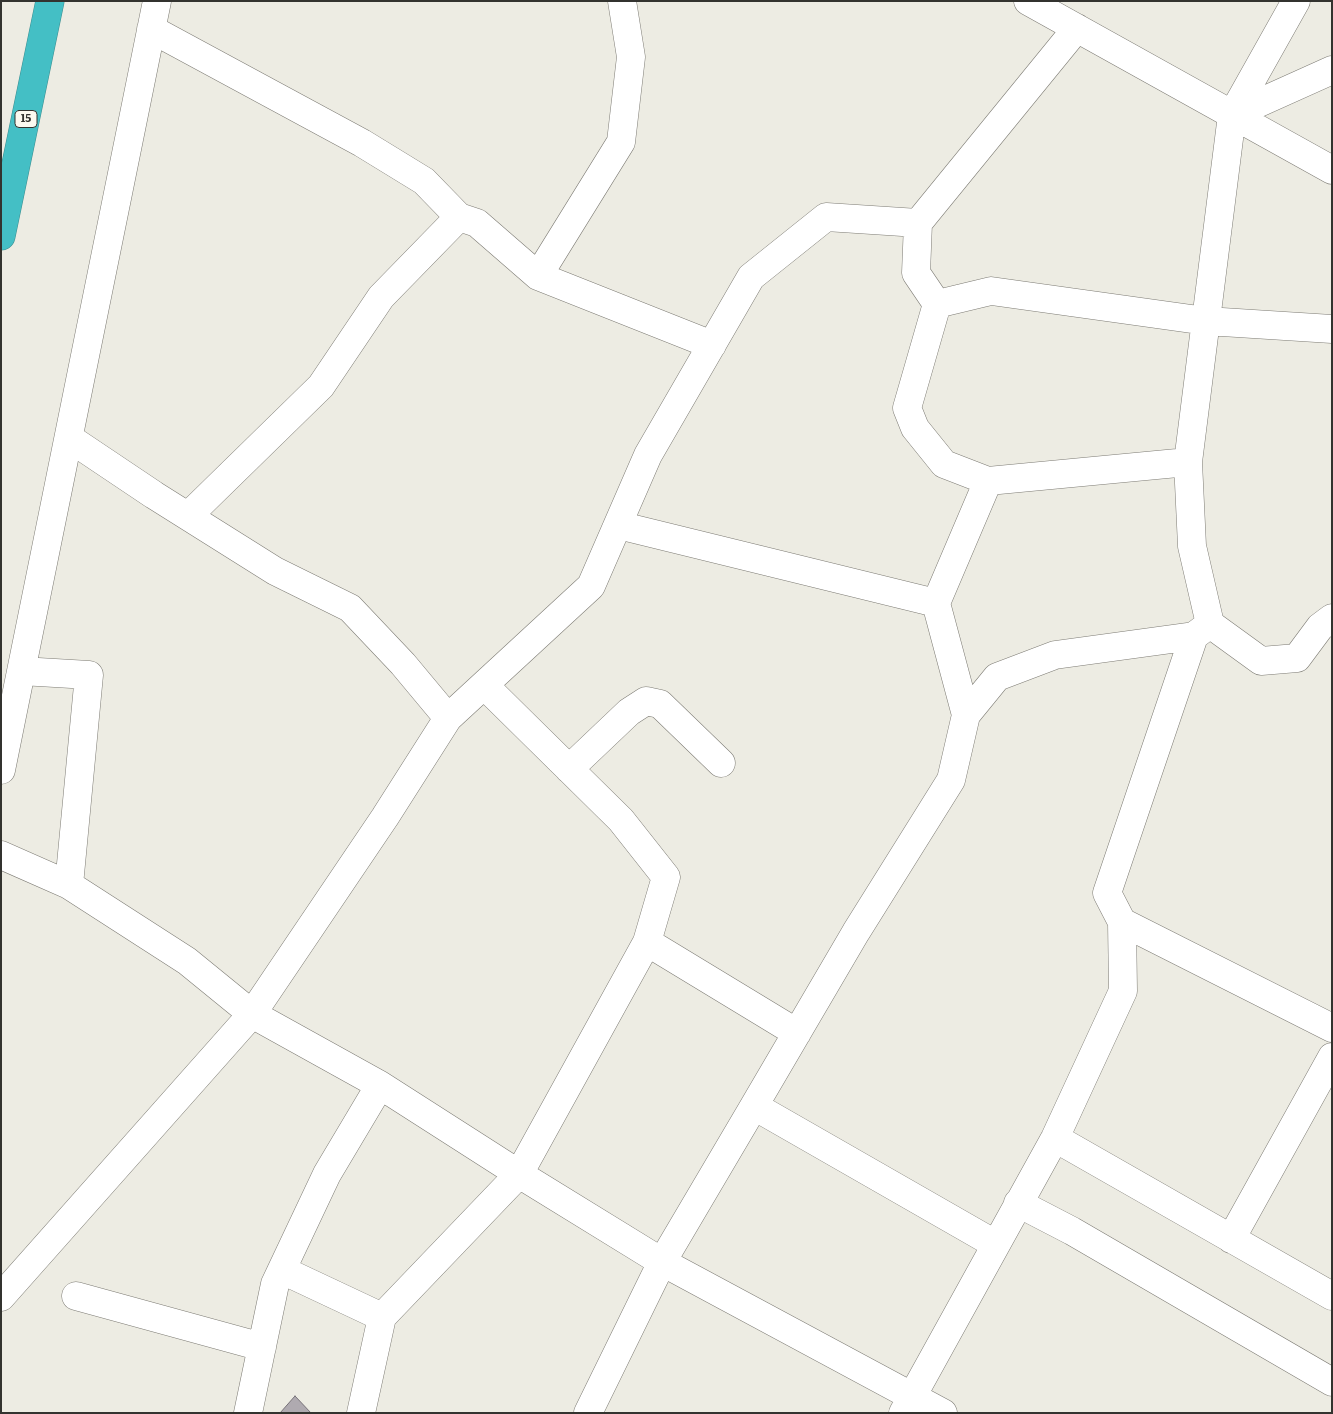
<!DOCTYPE html>
<html>
<head>
<meta charset="utf-8">
<style>
  body { margin:0 }
  #map { position:relative; width:1333px; height:1414px; overflow:hidden; background:#edece3; font-family:Literata,serif }
  canvas { display:block }
  .frame { position:absolute; inset:0; border:2px solid #33332f; pointer-events:none }
</style>
</head>
<body>
<div id="map">
<canvas width="1333" height="1414"></canvas>
<div class="frame"></div>
</div>
<script>
const ctx = document.querySelector('canvas').getContext('2d');
ctx.lineJoin = 'round';
function paint(path, color) { ctx.fillStyle = color; ctx.fill(path, 'evenodd'); }
const poly = rows => new Path2D(rows.map(r => 'M' + r).join(''));
function trace(path, color, width, dash) { ctx.strokeStyle = color; ctx.lineWidth = width; ctx.lineCap = dash ? 'butt' : 'round'; ctx.setLineDash(dash || []); ctx.stroke(path); }
function label(font, color, halo, rows, align = 'center') {
  ctx.font = font + ' Literata,serif'; ctx.lineWidth = 4; ctx.setLineDash([]); ctx.textBaseline = 'middle'; ctx.strokeStyle = halo; ctx.fillStyle = color; for (const [text, x, y, turn = 0] of rows) {
    ctx.save(); ctx.translate(x, y); ctx.rotate((+turn || 0) * Math.PI / 180); ctx.textAlign = isNaN(turn) ? turn : align; if (halo) ctx.strokeText(text, 0, 0); ctx.fillText(text, 0, 0); ctx.restore();
  }
}
const building = poly([
  [295,1396,311,1413,280,1413,295,1396]
]);
paint(building, '#afaab0');
trace(building, '#767178', 1);
const minor = poly([
  [1028,1,1332,170],
  [1296,1,1232,115,1332,70],
  [151,29,362,143,424,181,459,217],
  [918,223,916,273,937,304,907,408,915,428,944,464,988,481],
  [538,276,621,142,631,57,622,1],
  [937,304,991,291,1206,321,1332,329],
  [69,438,154,495,275,571,350,608,403,664,448,718],
  [1188,462,988,481,936,603,966,715,997,677,1055,655,1194,636],
  [188,516,321,386,381,297,459,217,477,223,538,276,712,345],
  [618,525,936,603],
  [1210,624,1261,661,1297,658,1320,627,1332,618],
  [21,671,89,675,69,885],
  [484,685,621,820,666,877,647,942],
  [966,715,951,780,856,932,754,1106,995,1244],
  [569,769,629,712,646,701,660,704,721,763],
  [1,770,157,1],
  [1,855,69,885,187,961,252,1014,380,1085,519,1174,662,1262,943,1413],
  [1122,922,1332,1028],
  [1055,1138,1332,1296],
  [1018,1203,1072,1231,1332,1382],
  [1231,1239,1332,1057],
  [282,1270,382,1317],
  [76,1296,262,1347],
  [1,1297,252,1014,385,817,448,718,591,586,648,455,751,277,826,217,918,223,1077,28],
  [248,1413,275,1284,327,1174,380,1085],
  [361,1413,382,1317,519,1174,647,942,797,1033],
  [588,1413,662,1262,754,1106],
  [903,1413,1055,1138,1123,991,1122,922,1107,893,1194,636,1210,624,1192,546,1188,462,1232,115]
]);
const highway = poly([
  [1,236,50,1]
]);
trace(minor, '#7d7b74', 29);
trace(highway, '#3e8e90', 29);
trace(minor, '#fff', 28);
trace(highway, '#44bfc5', 28);
for (const [x, y, w] of [
  [26,119,22]
]) { const box = new Path2D(); box.roundRect(x - w / 2, y - 8.5, w, 17, 4); ctx.fillStyle = '#fbf9f0'; ctx.fill(box); trace(box, '#33332f', 1); }
label('bold 11px', '#33332f', null, [
  ["15",26,119]
]);
</script>
</body>
</html>
